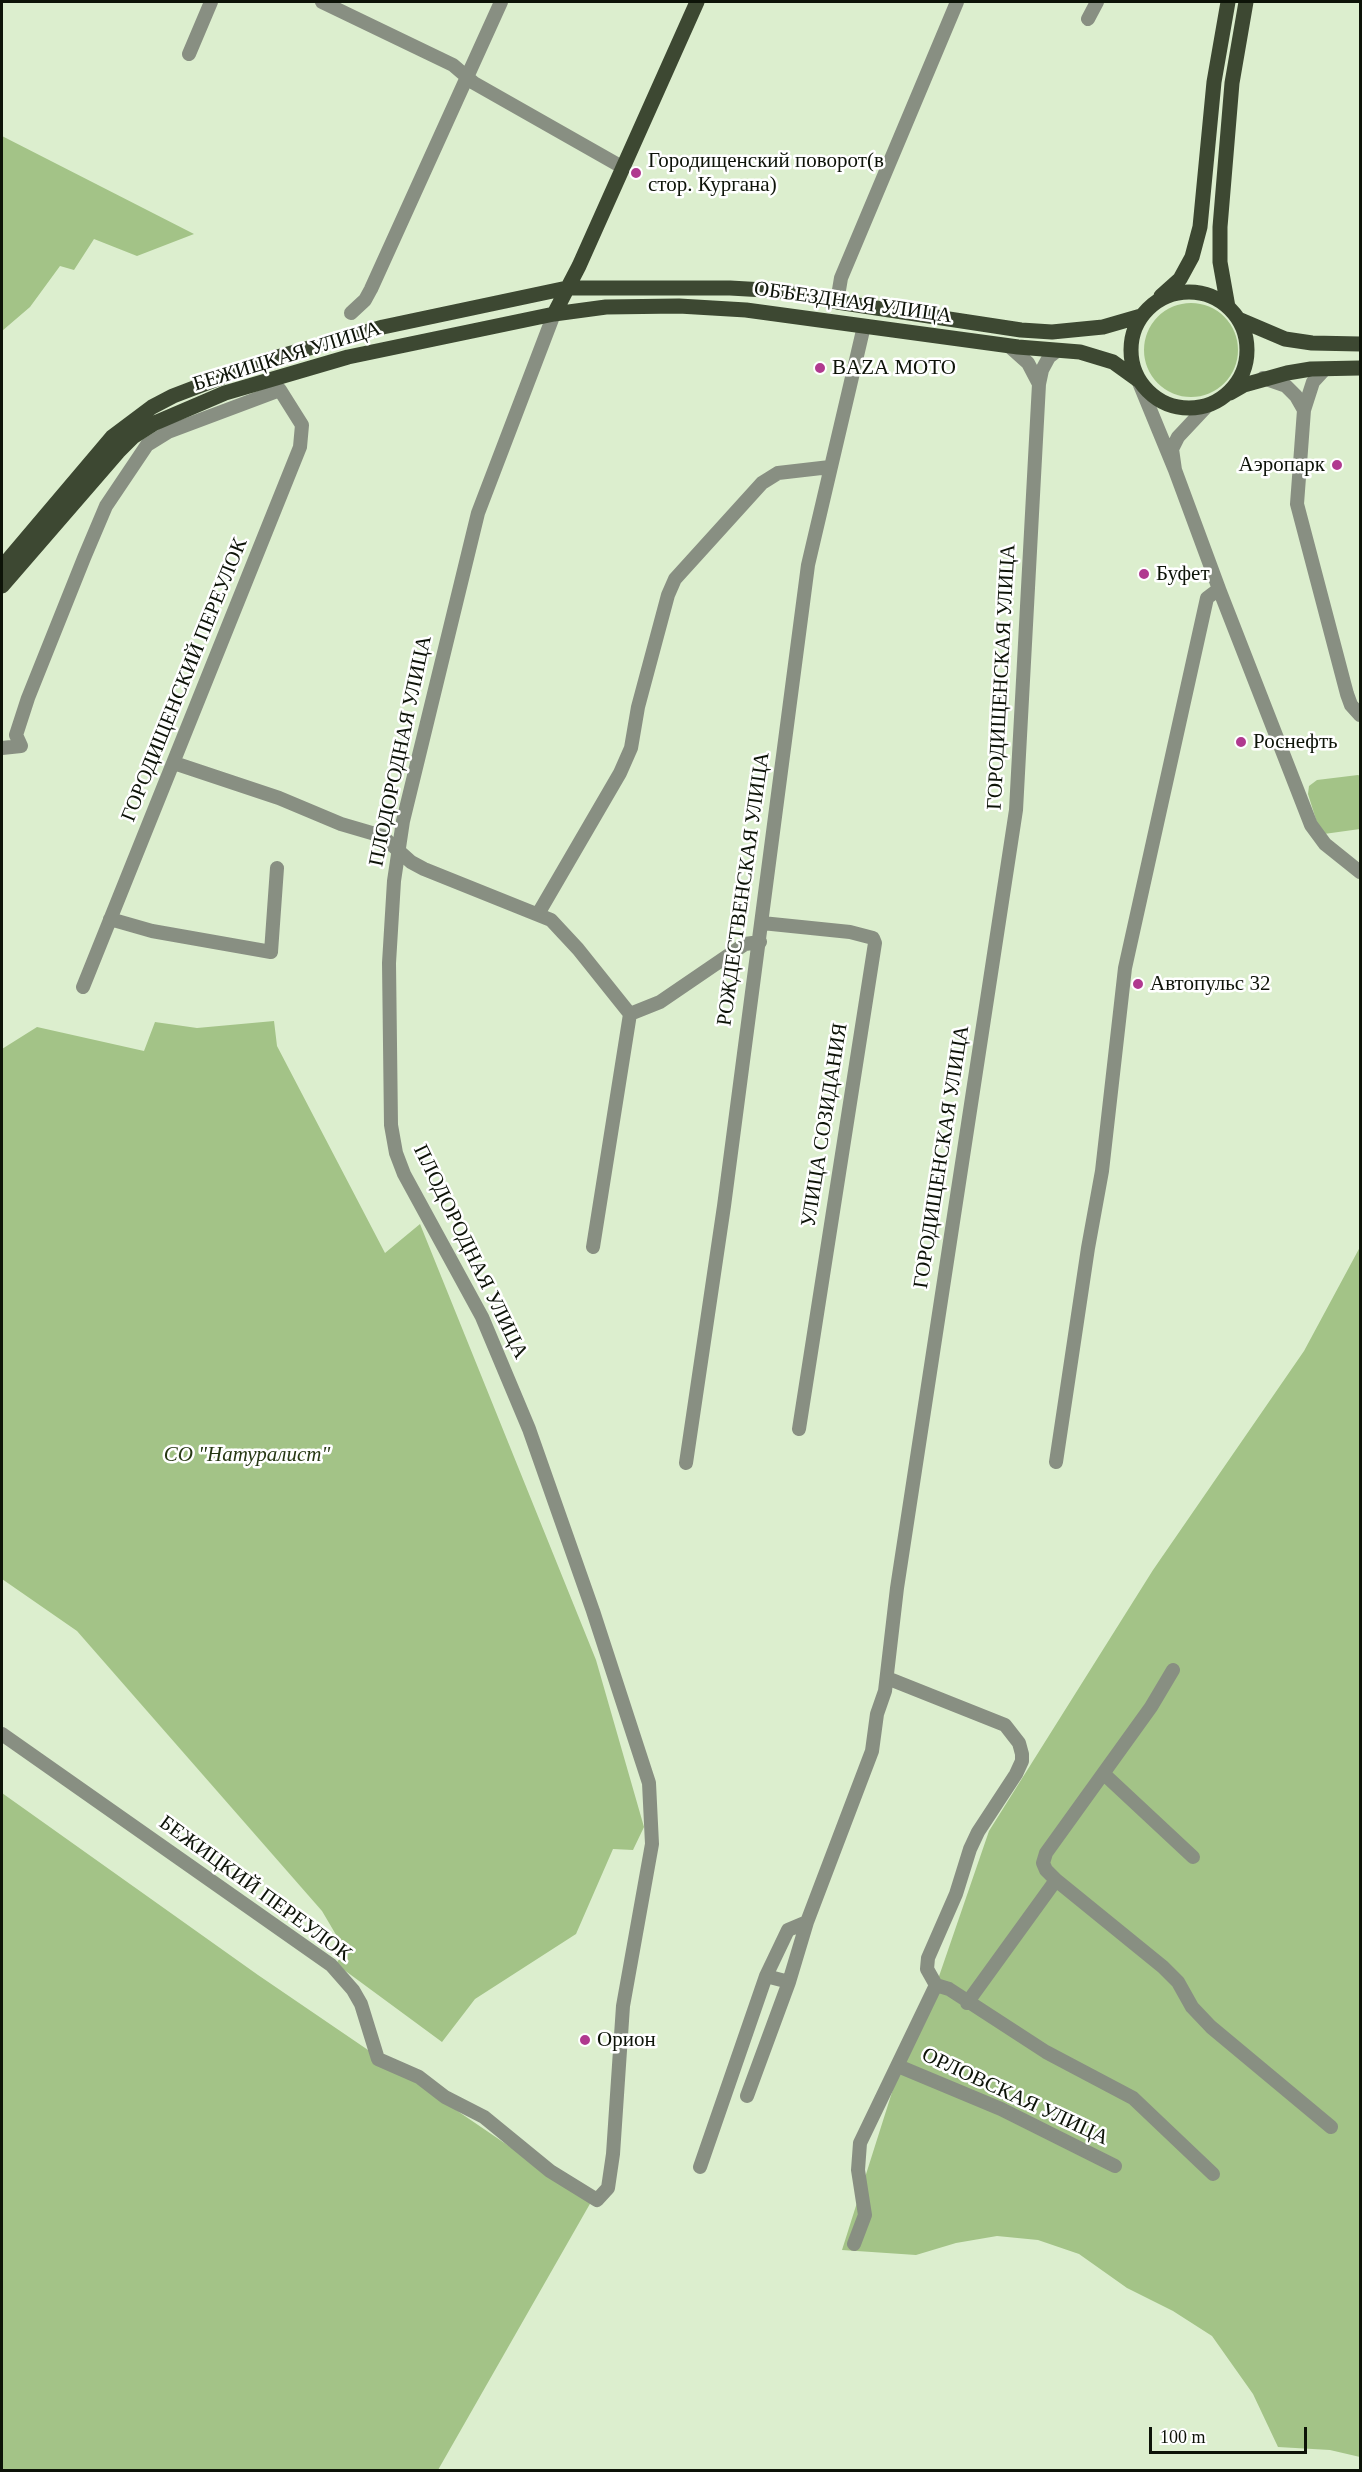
<!DOCTYPE html>
<html>
<head>
<meta charset="utf-8">
<style>
  body { margin:0 }
  #map { position:relative; width:1362px; height:2472px; overflow:hidden; background:#dceece; font-family:"Times New Roman",serif }
  canvas { display:block }
  .frame { position:absolute; inset:0; border:3px solid #0d1308; pointer-events:none }
  .scale { position:absolute; left:1149px; top:2427px; width:158px; height:27px; box-sizing:border-box; border:3px solid #0d1308; border-top:0; padding-left:8px; font-size:18px; line-height:21px; white-space:nowrap; color:#0d1308; -webkit-text-stroke:4px #fff; paint-order:stroke }
</style>
</head>
<body>
<div id="map">
<canvas width="1362" height="2472"></canvas>
<div class="frame"></div>
<div class="scale">100 m</div>
</div>
<script>
const ctx = document.querySelector('canvas').getContext('2d');
ctx.lineJoin = 'round';
function paint(path, color) { ctx.fillStyle = color; ctx.fill(path, 'evenodd'); }
const poly = rows => new Path2D(rows.map(r => 'M' + r).join(''));
function trace(path, color, width, dash) { ctx.strokeStyle = color; ctx.lineWidth = width; ctx.lineCap = dash ? 'butt' : 'round'; ctx.setLineDash(dash || []); ctx.stroke(path); }
function label(font, color, halo, rows, align = 'center') {
  ctx.font = font + ' "Times New Roman",serif'; ctx.lineWidth = 5; ctx.setLineDash([]); ctx.textBaseline = 'middle'; ctx.strokeStyle = halo; ctx.fillStyle = color; for (const [text, x, y, turn = 0] of rows) {
    ctx.save(); ctx.translate(x, y); ctx.rotate((+turn || 0) * Math.PI / 180); ctx.textAlign = isNaN(turn) ? turn : align; if (halo) ctx.strokeText(text, 0, 0); ctx.fillText(text, 0, 0); ctx.restore();
  }
}
paint(poly([
  [2,136,194,234,137,256,94,239,74,270,60,266,30,307,2,331],
  '1144 350a47 47 0 1 1 94 0a47 47 0 1 1-94 0Z',
  [1358,775,1360,776,1360,829,1324,834,1319,829,1308,794,1309,786,1317,780],
  [274,1021,277,1046,385,1253,420,1224,596,1660,644,1827,633,1850,613,1849,576,1934,475,1999,442,2042,336,1964,345,1950,322,1911,77,1631,2,1579,2,1049,37,1027,144,1051,155,1022,197,1028],
  [1360,1247,1360,2457,1330,2450,1278,2447,1253,2394,1212,2336,1173,2311,1127,2288,1079,2254,1038,2240,997,2236,956,2243,916,2255,842,2250,900,2067,936,1985,989,1831,1153,1570,1304,1351],
  [2,1793,258,1975,591,2202,438,2470,2,2470]
]), '#a3c387');
trace(poly([
  [322,2,453,65,474,83,622,167],
  [1088,19,1097,2],
  [189,54,211,2],
  [837,302,841,278,957,2],
  [351,313,365,300,371,289,501,2],
  [1009,346,1028,363,1039,384],
  [1325,369,1313,382,1304,410,1297,504,1347,694,1351,705,1360,715],
  [1263,378,1286,386,1296,396,1304,410],
  [1138,380,1175,470,1172,449,1178,437,1208,405],
  [1219,589,1311,825,1325,844,1360,872],
  [2,748,21,746,16,735,28,698,84,558,106,506,147,445,168,432,280,390,302,425,300,447,83,987],
  [174,763,279,798,341,824,382,836,411,862,424,869,551,920,578,949,630,1014],
  [538,914,620,773,631,748,638,707,668,595,675,579,762,483,778,473,830,467],
  [110,919,152,931,271,952,277,868],
  [762,923,850,932,873,938,875,943,799,1429],
  [630,1014,660,1002,745,944,760,942],
  [593,1247,630,1014],
  [1056,1462,1088,1248,1102,1171,1125,968,1207,598,1219,589,1175,470],
  [686,1463,724,1206,808,565,864,326],
  [887,1678,1005,1725,1019,1743,1022,1754,1022,1761,1016,1774,978,1832,970,1849,956,1894,928,1958,927,1969,936,1985,949,1989,1046,2052,1133,2098,1213,2174],
  [2,1734,331,1965,353,1990,361,2004,378,2059,419,2077,445,2097,484,2117,550,2171,597,2200,608,2188,613,2154,623,2006,652,1844,649,1783,593,1611,529,1429,482,1317,404,1174,396,1153,391,1125,389,963,394,881,403,821,478,513,554,314],
  [1104,1774,1193,1857],
  [1056,1880,1163,1967,1178,1982,1192,2007,1211,2027,1331,2127],
  [807,1922,789,1982,766,1976,788,1930,807,1922,872,1751,877,1714,885,1691,897,1588,1016,810,1039,384,1042,370,1049,357,1058,350],
  [967,2003,1056,1880,1046,1870,1043,1863,1046,1853,1151,1707,1173,1670],
  [898,2066,1001,2109,1115,2166],
  [747,2096,789,1982],
  [700,2167,766,1976],
  [854,2244,865,2215,858,2170,860,2143,936,1985]
]), '#888f82', 14);
trace(poly([
  '1131 350a58 58 0 1 1 116 0a58 58 0 1 1-116 0Z',
  [1161,296,1180,279,1192,257,1200,227,1214,82,1228,2],
  [1228,307,1220,262,1220,227,1232,83,1246,2],
  [554,314,579,266,697,2],
  [1238,319,1285,339,1312,343,1360,344],
  [1230,393,1244,385,1287,373,1311,369,1360,368],
  [2,567,112,437,152,407,173,396,267,360,383,327,567,288,730,288,782,291,837,302,1021,330,1052,332,1103,327,1141,316],
  [2,586,118,452,133,437,155,423,225,393,348,357,554,314,606,307,679,306,746,310,1018,347,1080,352,1113,362,1138,380]
]), '#3d4832', 15);
for (const [x, y, r, color] of [
  [636,173,6,"#b0398f"],
  [820,368,6,"#b0398f"],
  [1337,465,6,"#b0398f"],
  [1144,574,6,"#b0398f"],
  [1241,742,6,"#b0398f"],
  [1138,984,6,"#b0398f"],
  [585,2040,6,"#b0398f"]
]) { const dot = new Path2D(); dot.arc(x, y, r, 0, 2 * Math.PI); ctx.fillStyle = color; ctx.fill(dot); trace(dot, '#fff', 2); }
label('21px', '#0d1308', '#fff', [
  ["Городищенский поворот(в",648,161],
  ["стор. Кургана)",648,185],
  ["BAZA MOTO",832,368],
  ["Аэропарк",1325,465,"right"],
  ["Буфет",1156,574],
  ["Роснефть",1253,742],
  ["Автопульс 32",1150,984],
  ["Орион",597,2040]
], 'left');
label('21px', '#0d1308', '#fff', [
  ["ОБЪЕЗДНАЯ УЛИЦА",853,303,8],
  ["БЕЖИЦКАЯ УЛИЦА",287,357,-17],
  ["ГОРОДИЩЕНСКАЯ УЛИЦА",1002,677,-87],
  ["ГОРОДИЩЕНСКИЙ ПЕРЕУЛОК",185,680,-68],
  ["ПЛОДОРОДНАЯ УЛИЦА",401,751,-78],
  ["РОЖДЕСТВЕНСКАЯ УЛИЦА",744,889,-82],
  ["УЛИЦА СОЗИДАНИЯ",825,1125,-81],
  ["ГОРОДИЩЕНСКАЯ УЛИЦА",942,1157,-81],
  ["ПЛОДОРОДНАЯ УЛИЦА",470,1252,64],
  ["БЕЖИЦКИЙ ПЕРЕУЛОК",255,1889,36],
  ["ОРЛОВСКАЯ УЛИЦА",1015,2097,25]
]);
label('italic 21px', '#263813', '#fff', [
  ["СО \"Натуралист\"",247,1455]
]);
</script>
</body>
</html>
